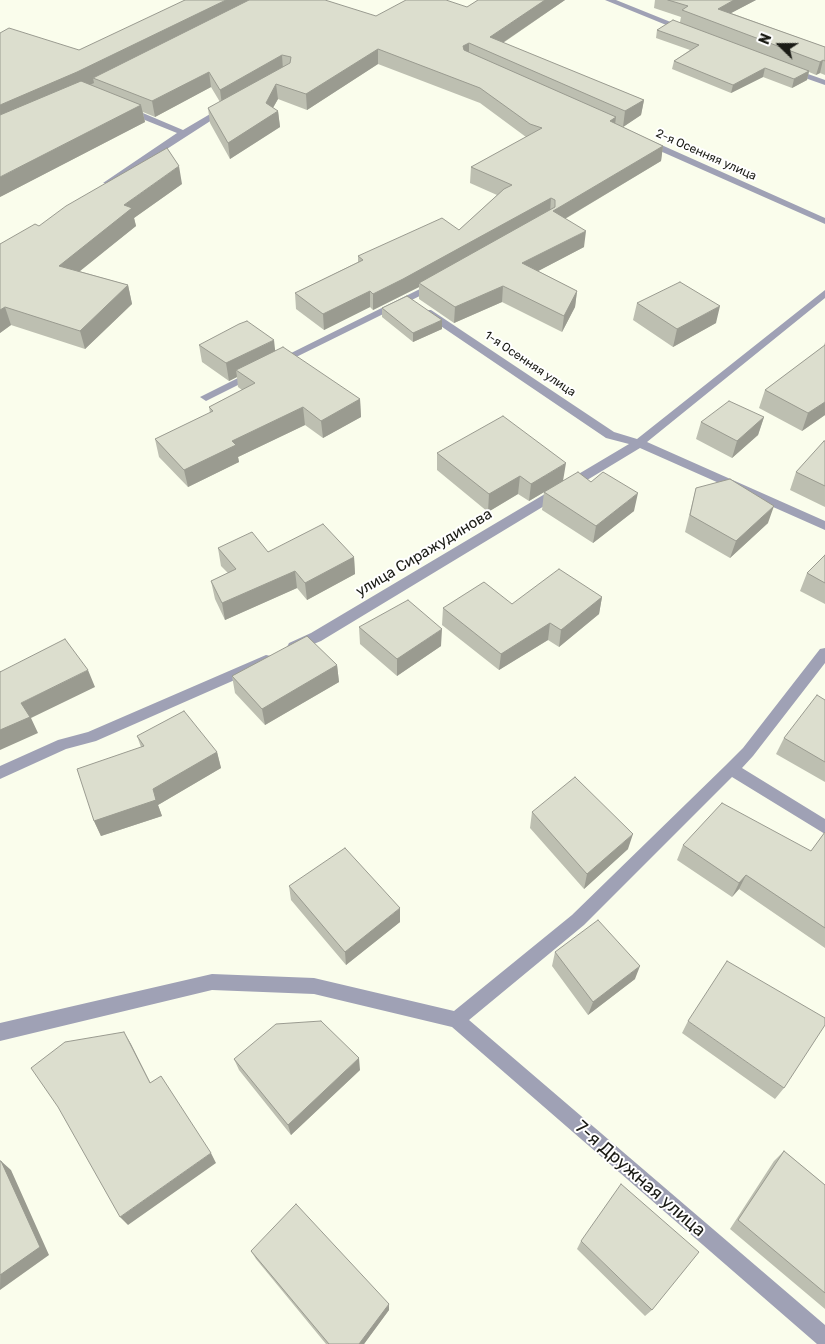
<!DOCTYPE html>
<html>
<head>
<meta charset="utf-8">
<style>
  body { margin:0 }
  #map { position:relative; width:825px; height:1344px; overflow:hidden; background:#fafdec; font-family:Rubik,sans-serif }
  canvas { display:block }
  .north { position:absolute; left:755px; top:20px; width:50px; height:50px; -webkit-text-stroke:4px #fff; paint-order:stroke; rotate:292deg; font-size:14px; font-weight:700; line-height:20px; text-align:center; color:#1b1c16 }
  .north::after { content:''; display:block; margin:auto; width:18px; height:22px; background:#1b1c16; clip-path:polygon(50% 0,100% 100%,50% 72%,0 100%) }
</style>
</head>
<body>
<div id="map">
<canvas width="825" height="1344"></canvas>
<div class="north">N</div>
</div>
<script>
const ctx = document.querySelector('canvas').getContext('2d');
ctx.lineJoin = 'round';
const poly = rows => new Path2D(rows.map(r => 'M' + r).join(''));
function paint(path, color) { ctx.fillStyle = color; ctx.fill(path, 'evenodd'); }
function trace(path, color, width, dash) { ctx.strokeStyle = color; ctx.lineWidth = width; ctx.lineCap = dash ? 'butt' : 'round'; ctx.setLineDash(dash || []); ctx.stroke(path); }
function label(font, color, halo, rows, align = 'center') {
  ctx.font = font + ' Rubik,sans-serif'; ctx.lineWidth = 4; ctx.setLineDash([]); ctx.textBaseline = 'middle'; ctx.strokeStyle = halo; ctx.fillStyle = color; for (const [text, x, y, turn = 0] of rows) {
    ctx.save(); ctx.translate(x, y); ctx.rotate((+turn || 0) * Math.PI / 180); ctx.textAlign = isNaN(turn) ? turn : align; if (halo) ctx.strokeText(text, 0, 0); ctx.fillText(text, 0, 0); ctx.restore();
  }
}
paint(poly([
  [605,0,616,0,688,29,681,31,605,0],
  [791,68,825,80,825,85,788,72,787,70,791,68],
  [222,107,229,109,111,185,103,183,177,133,125,112,125,108,131,108,183,130,222,107],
  [642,139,648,139,825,218,825,224,642,143,642,139],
  [434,282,438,283,438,287,282,364,278,365,273,362,434,282],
  [825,290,825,298,647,442,825,521,825,530,640,448,321,641,294,652,289,651,287,647,289,643,311,633,629,444,606,438,423,314,423,310,431,310,614,432,637,439,825,290],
  [254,370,258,371,258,375,206,401,200,397,254,370],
  [825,648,825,663,753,756,742,768,825,819,825,834,732,777,584,925,469,1020,825,1325,825,1344,817,1344,452,1027,314,994,212,990,0,1041,0,1023,212,974,314,978,454,1011,572,915,726,765,743,748,820,649,825,648],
  [266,655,271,656,273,660,271,664,96,741,66,749,0,779,0,766,58,740,88,732,266,655]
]), '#9fa1b5');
paint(poly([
  [478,0,565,0,503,43,644,100,641,115,623,127,663,146,661,161,565,219,584,247,538,271,577,291,575,307,562,332,502,302,454,323,419,299,419,287,373,310,370,307,324,330,296,309,295,293,358,262,358,256,459,230,497,195,470,183,471,167,526,137,480,103,378,64,307,110,278,99,273,108,278,111,280,127,230,159,210,123,208,108,220,102,211,87,155,117,143,112,145,122,0,197,79,50,376,16,467,7],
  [655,0,756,0,731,13,825,47,825,75,820,73,816,75,809,72,807,80,792,88,763,77,731,93,672,69,674,61,690,50,656,38,657,30,680,22,681,17,654,8],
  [182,184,134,218,136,226,79,271,128,285,132,304,85,349,11,325,0,333,0,244,39,226],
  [637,303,716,323,673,347,633,320],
  [382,308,442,329,413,342,382,317],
  [825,342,825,415,802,431,759,408,765,390,824,346],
  [199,345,275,351,360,399,361,417,323,438,305,425,238,457,239,462,188,487,159,457,155,439,210,413,209,407,242,390,238,387,237,377,229,381,202,362],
  [764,417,758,435,732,458,696,439,701,422],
  [825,441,825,507,790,490,796,472],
  [437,453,563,480,591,482,634,511,593,543,542,510,544,492,529,501,518,494,488,512,437,470],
  [696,488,768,523,730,558,685,532],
  [218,548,354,557,355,574,307,600,297,588,225,620,215,599,211,581,228,573,221,566],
  [825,555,825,604,800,591,807,573],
  [602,597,599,614,559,647,548,640,499,670,442,625,443,608,512,604],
  [359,627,441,646,397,676,360,644],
  [337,665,339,682,265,725,235,693,232,676],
  [825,700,825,782,776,754,784,738],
  [137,736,217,752,221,768,158,805,162,816,101,836,94,821,141,747],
  [532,812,628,849,584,889,530,828],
  [825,832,825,948,739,889,732,897,677,860,683,845,811,851],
  [289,886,400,922,346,965,291,900],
  [555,952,635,979,588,1015,552,966],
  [688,1021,784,1088,775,1099,682,1033],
  [234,1059,360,1070,291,1135,239,1070],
  [784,1151,825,1185,825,1309,730,1229,774,1161],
  [581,1241,652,1310,645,1316,577,1249],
  [251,1251,389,1310,364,1344,326,1344,256,1259]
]), '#bdbfb1');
paint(poly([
  [226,0,261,0,93,78,94,83,81,89,0,124,0,105],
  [545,0,565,0,489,52,490,37],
  [734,0,756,0,716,21,718,9],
  [469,43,469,58,462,61,463,46],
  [378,49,378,64,307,110,306,94],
  [282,55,283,70,222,105,220,90],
  [823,60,820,73,816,75,820,62],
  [765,68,763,77,731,93,733,85],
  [809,71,807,80,792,88,794,79],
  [209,72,211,87,155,117,152,101],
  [276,84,278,99,267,118,278,111,280,127,230,159,228,143,266,103],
  [644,100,641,115,623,127,625,111],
  [141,105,145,122,0,197,0,177],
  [616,117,614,132,610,121],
  [663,146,661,161,551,227,553,211],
  [179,166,182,184,134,218,136,226,64,284,59,266,124,205],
  [551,198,550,214,419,283,419,287,373,310,373,294],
  [586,231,584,247,521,280,522,263],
  [128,285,132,304,85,349,80,331],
  [503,286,502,302,454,323,455,307],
  [370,291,370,307,324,330,323,314],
  [577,291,575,307,562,332,564,316],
  [720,306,716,323,673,347,677,329],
  [5,307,11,325,0,333,0,310],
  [442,320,442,329,413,342,413,333],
  [274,340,276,358,236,370,237,377,229,381,226,363],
  [360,399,361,417,323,438,321,421],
  [825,402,825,415,802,431,808,413],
  [303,407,305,425,238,457,239,462,188,487,184,470,232,441],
  [764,417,758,435,732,458,737,441],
  [566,463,563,481,529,501,531,484],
  [520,476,518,494,488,512,489,494],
  [638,493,634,511,593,543,596,526],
  [774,506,768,523,730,558,736,541],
  [354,557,355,574,307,600,305,583],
  [295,571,297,588,225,620,222,603],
  [602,597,599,614,559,647,561,630],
  [550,623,548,640,499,670,501,654],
  [442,629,441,646,397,676,397,659],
  [337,665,339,682,265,725,262,709],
  [88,670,95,687,31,718,38,733,0,750,0,730,21,703],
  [217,752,221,768,158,805,162,816,101,836,94,821,153,789],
  [633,834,628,849,584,889,587,874],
  [746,875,739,889,732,897,739,883],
  [400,908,400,922,346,965,345,952],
  [640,966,635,979,588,1015,593,1002],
  [124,1032,131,1044,156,1094,150,1083],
  [359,1058,360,1070,291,1135,288,1125],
  [211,1153,216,1163,128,1225,120,1217],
  [1,1161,11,1170,49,1255,0,1290],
  [389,1304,389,1310,364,1344,359,1344]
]), '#9a9b90');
const building = poly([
  [185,0,226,0,77,72,0,105,0,33,9,28,79,50,185,0],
  [249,0,325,0,376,16,406,0,446,0,467,7,478,0,545,0,490,37,644,100,625,111,469,43,463,46,464,50,616,117,610,121,663,146,553,211,586,231,522,263,577,291,564,316,503,286,455,307,419,283,555,207,555,200,551,198,403,279,373,294,370,291,323,314,295,293,363,260,358,256,442,218,459,230,504,189,512,185,471,167,542,128,530,124,480,88,378,49,306,94,276,84,266,103,278,111,228,143,208,108,290,63,291,57,282,55,220,90,209,72,152,101,93,78,249,0],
  [668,0,734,0,718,9,825,47,825,61,823,60,820,62,682,10,688,6,668,0],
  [673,20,809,71,794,79,765,68,733,85,674,61,699,45,657,30,673,20],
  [81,81,141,105,0,177,0,115,81,81],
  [167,148,179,166,124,205,132,208,59,266,128,285,80,331,5,307,0,310,0,244,35,224,39,226,66,206,167,148],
  [680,282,720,306,677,329,637,303,680,282],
  [407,296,442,320,413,333,382,308,407,296],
  [247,321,274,340,226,363,199,345,239,324,247,321],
  [825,345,825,402,808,413,765,390,825,345],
  [283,347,360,399,321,421,303,407,232,441,236,445,184,470,155,439,213,411,209,407,255,383,236,370,283,347],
  [729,401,764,417,737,441,701,422,729,401],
  [503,416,566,463,531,484,520,476,489,494,437,453,503,416],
  [824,441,825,441,825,486,796,472,824,441],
  [578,472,591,482,603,472,638,493,596,526,544,492,578,472],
  [730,479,774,506,736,541,690,515,696,488,730,479],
  [323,524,354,557,305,583,295,571,222,603,211,581,236,569,218,548,252,532,268,552,323,524],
  [825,555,825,583,807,573,825,555],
  [559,569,602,597,561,630,550,623,501,654,443,608,484,582,512,604,559,569],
  [408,600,442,629,397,659,359,627,408,600],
  [307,636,337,665,262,709,232,676,307,636],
  [65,639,88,670,21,703,30,717,0,730,0,671,0,672,65,639],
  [817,695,825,700,825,762,784,738,817,695],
  [184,711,217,752,153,789,156,800,94,821,77,769,144,746,137,736,184,711],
  [575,777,633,834,587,874,532,812,575,777],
  [722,803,811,851,825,832,825,928,746,875,739,883,683,845,722,803],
  [345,848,400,908,345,952,289,886,345,848],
  [598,920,640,966,593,1002,555,952,598,920],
  [727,961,825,1018,825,1025,784,1088,688,1021,727,961],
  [321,1021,359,1058,288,1125,234,1059,276,1024,321,1021],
  [124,1032,150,1083,161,1076,211,1153,120,1217,58,1107,31,1068,65,1042,124,1032],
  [784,1151,825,1185,825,1293,738,1220,784,1151],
  [0,1161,1,1161,40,1247,0,1275,0,1161],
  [621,1184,699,1252,652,1310,581,1241,621,1184],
  [296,1204,389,1304,359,1344,329,1344,251,1251,296,1204]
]);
paint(building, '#dcdece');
trace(building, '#9a9b90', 1);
label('12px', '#1b1c16', '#fff', [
  ["2-я Осенняя улица",706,155,24],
  ["1-я Осенняя улица",530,364,34]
]);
label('15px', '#1b1c16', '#fff', [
  ["улица Сиражудинова",424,553,-31]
]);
label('18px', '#1b1c16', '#fff', [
  ["7-я Дружная улица",640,1179,41]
]);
</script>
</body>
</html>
